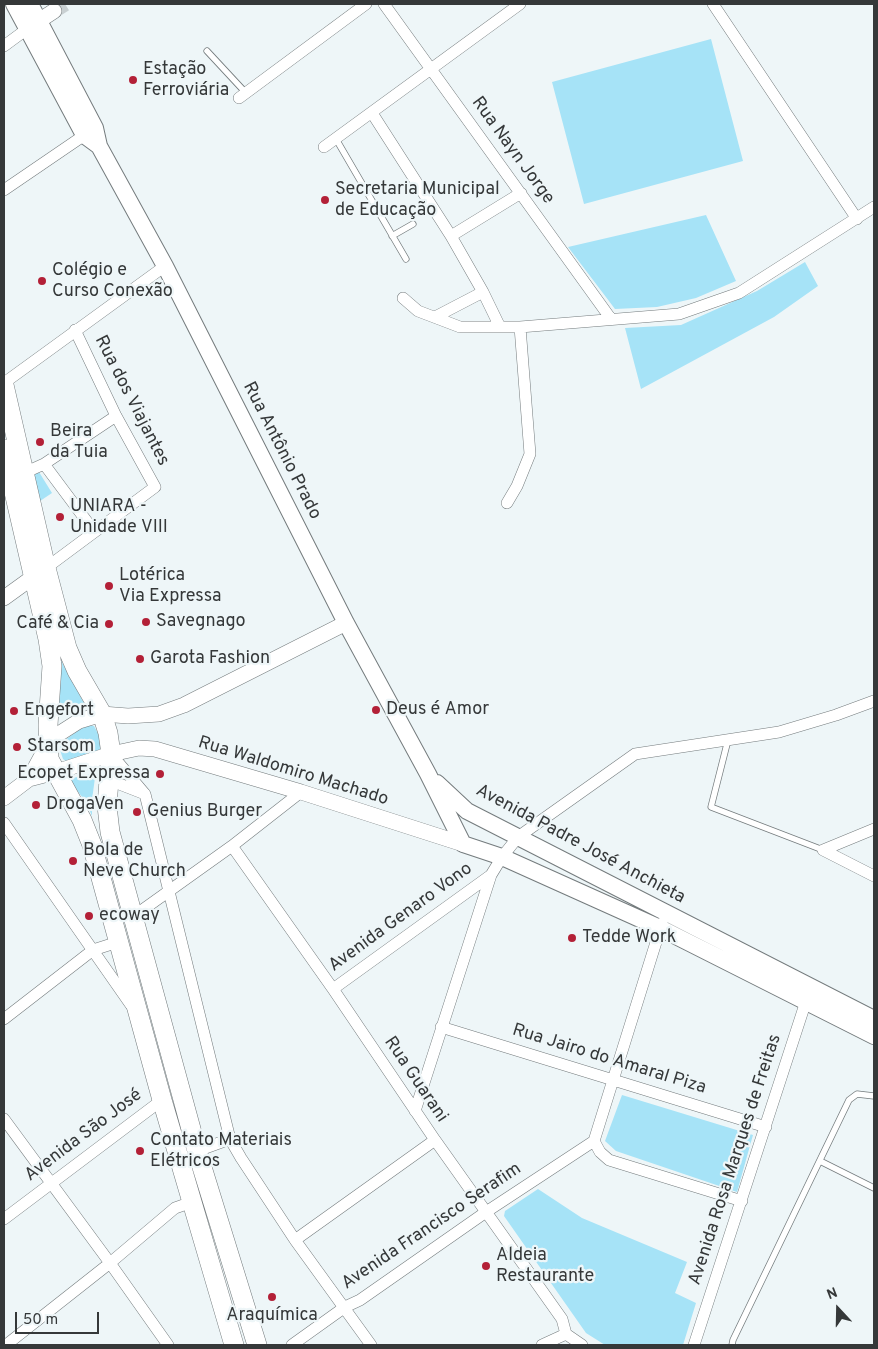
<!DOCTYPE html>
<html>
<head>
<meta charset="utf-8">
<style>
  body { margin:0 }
  #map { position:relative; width:878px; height:1349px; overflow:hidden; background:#eef6f8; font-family:Overpass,sans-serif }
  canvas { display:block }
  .frame { position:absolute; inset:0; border:5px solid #353839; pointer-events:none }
  .north { position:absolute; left:813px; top:1284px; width:50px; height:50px; -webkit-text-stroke:4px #eef6f8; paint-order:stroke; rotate:339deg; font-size:14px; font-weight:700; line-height:20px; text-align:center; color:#353839 }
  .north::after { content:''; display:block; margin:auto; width:18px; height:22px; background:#353839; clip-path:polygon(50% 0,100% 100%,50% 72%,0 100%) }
  .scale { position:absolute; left:15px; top:1312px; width:84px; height:22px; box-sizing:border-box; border:2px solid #353839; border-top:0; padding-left:6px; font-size:15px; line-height:18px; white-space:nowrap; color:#353839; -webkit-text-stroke:4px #eef6f8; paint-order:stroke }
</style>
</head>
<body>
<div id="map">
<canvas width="878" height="1349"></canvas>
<div class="frame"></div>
<div class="north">N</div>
<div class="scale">50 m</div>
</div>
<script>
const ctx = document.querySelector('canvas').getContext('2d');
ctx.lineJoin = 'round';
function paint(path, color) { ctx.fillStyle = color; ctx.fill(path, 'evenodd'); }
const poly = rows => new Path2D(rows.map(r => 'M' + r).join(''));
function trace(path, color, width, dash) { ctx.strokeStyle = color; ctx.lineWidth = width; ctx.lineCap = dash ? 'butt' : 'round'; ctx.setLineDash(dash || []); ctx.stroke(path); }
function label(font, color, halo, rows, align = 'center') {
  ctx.font = font + ' Overpass,sans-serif'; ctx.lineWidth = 4.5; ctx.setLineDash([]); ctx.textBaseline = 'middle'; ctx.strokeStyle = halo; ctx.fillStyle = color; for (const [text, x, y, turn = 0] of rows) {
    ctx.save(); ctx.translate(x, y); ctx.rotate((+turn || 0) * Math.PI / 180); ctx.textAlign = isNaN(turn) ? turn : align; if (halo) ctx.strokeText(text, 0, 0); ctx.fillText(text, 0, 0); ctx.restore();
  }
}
paint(poly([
  [711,39,743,161,584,204,552,82],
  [706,215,736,281,696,298,657,307,615,309,568,247],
  [805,262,818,286,774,317,641,389,625,328,681,325,757,291],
  [39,472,52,493,37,503,30,477],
  [58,655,84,703,74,705,55,715],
  [87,725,94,726,101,739,101,750,67,762,63,759,60,750,61,743,80,729],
  [96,770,92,800,92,816,86,802,68,779,87,775],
  [622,1095,753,1135,737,1192,616,1151,605,1141],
  [538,1189,582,1218,687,1262,675,1293,696,1303,683,1345,605,1345,586,1333,504,1216,505,1211]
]), '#a6e3f7');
trace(poly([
  [54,11,65,4]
]), '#c9d0d2', 15, [15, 8]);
const service = poly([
  [207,51,246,93],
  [336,139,406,259],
  [392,236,413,224],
  [728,740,711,807,823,850],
  [820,1161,874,1188],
  [732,1345,733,1340,849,1100,857,1094,874,1096]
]);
const minor = poly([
  [384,4,611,319],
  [713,4,857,219],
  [4,46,27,29],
  [239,98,366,4],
  [372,113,451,236,483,292,500,327],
  [324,147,520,4],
  [4,190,89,132],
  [451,236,521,193],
  [403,298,418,311,460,327,520,327,679,314,739,293,874,207],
  [435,317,483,292],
  [4,383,165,266],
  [44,464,94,531],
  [24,473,44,464,116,416],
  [507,503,517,486,530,454,520,327],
  [46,568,155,487,116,416,75,330],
  [111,754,144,793],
  [109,780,145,794,230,1139,241,1158,295,1240,371,1345],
  [4,823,131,1005],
  [232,846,333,989,435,1140,562,1319,566,1334],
  [823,850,874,876],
  [823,850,874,829],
  [134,916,232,846,301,792],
  [333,989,491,875],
  [4,1019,93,950,118,942],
  [441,1027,766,1127],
  [415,1111,491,875,502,857,518,837,635,754,779,732,836,715,874,701],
  [4,1119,110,1263,168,1345],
  [594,1141,662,923],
  [594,1141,600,1152,609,1160,742,1201],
  [197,1151,230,1139],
  [4,1219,162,1100],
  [295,1240,435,1140],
  [566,1334,582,1345],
  [6,1345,110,1263,175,1208,192,1202],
  [292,1345,345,1307,360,1300,486,1212,594,1141],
  [542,1345,566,1334],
  [694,1345,808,995]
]);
const tertiary = poly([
  [28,28,54,11],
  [4,598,40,572],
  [29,779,56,772,111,754,139,748,155,749,301,792,463,844],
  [4,798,29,779,48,744,54,737,79,721,102,714,128,716,159,714,184,705,346,623]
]);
const secondary = poly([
  [14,4,84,135,99,146],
  [30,4,95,128,99,146,165,266,346,623,428,774,463,844,502,857,660,928,874,1036],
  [437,783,467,811,874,1019]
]);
const primary = poly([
  [4,385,46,568,67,648,77,671,102,714,108,733,111,754,107,806,110,832,197,1151,257,1345],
  [4,449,48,639,52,666,48,725,49,759,82,820,92,845,162,1100,234,1345]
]);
trace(service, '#747b7d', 7);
trace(minor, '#747b7d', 12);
trace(tertiary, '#747b7d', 16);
trace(secondary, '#747b7d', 18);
trace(primary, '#747b7d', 20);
trace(service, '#fff', 5.5);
trace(minor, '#fff', 11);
trace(tertiary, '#fff', 15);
trace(secondary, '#fff', 16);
trace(primary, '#fff', 19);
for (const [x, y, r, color] of [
  [133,80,5,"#b32037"],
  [325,200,5,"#b32037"],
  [42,281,5,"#b32037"],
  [40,442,5,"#b32037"],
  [60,517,5,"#b32037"],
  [109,586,5,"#b32037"],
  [146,622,5,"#b32037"],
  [109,624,5,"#b32037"],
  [140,659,5,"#b32037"],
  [376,710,5,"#b32037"],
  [14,711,5,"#b32037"],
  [17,747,5,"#b32037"],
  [160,774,5,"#b32037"],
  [36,805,5,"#b32037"],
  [137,812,5,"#b32037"],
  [73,861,5,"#b32037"],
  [89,916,5,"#b32037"],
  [572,938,5,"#b32037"],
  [140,1151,5,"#b32037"],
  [486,1266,5,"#b32037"],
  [272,1297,5,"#b32037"]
]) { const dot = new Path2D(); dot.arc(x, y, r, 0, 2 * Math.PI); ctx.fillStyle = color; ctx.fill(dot); trace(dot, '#eef6f8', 2); }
label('18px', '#353839', '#eef6f8', [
  ["Estação",143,70],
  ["Ferroviária",143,91],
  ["Secretaria Municipal",335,190],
  ["de Educação",335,211],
  ["Colégio e",52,271],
  ["Curso Conexão",52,292],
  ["Beira",50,432],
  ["da Tuia",50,453],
  ["UNIARA -",70,507],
  ["Unidade VIII",70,528],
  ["Lotérica",119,576],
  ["Via Expressa",119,597],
  ["Savegnago",156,622],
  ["Café & Cia",99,624,"right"],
  ["Garota Fashion",150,659],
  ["Deus é Amor",386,710],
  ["Engefort",24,711],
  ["Starsom",27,747],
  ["Ecopet Expressa",150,774,"right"],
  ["DrogaVen",46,805],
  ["Genius Burger",147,812],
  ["Bola de",83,851],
  ["Neve Church",83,872],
  ["ecoway",99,916],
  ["Tedde Work",582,938],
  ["Contato Materiais",150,1141],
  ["Elétricos",150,1162],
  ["Aldeia",496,1256],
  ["Restaurante",496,1277],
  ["Araquímica",272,1316,"center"]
], 'left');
label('18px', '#353839', '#eef6f8', [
  ["Rua Nayn Jorge",512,151,54],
  ["Rua dos Viajantes",131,401,63],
  ["Rua Antônio Prado",281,451,63],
  ["Rua Waldomiro Machado",293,772,17],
  ["Avenida Padre José Anchieta",580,845,28],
  ["Avenida Genaro Vono",401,918,-36],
  ["Rua Jairo do Amaral Piza",609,1060,17],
  ["Rua Guarani",415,1080,56],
  ["Avenida São José",84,1136,-37],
  ["Avenida Rosa Marques de Freitas",736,1160,-72],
  ["Avenida Francisco Serafim",432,1227,-34]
]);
</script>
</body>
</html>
